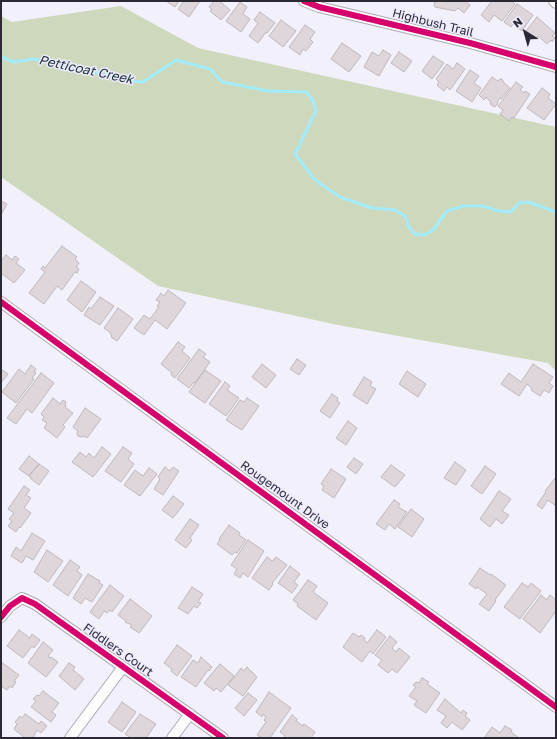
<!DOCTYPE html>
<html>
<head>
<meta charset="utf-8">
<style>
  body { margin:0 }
  #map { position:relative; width:557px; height:739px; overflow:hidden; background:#f2f0fa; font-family:"Golos Text",sans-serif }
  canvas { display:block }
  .frame { position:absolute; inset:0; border:2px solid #2c2935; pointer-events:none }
  .north { position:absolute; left:505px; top:12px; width:40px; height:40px; -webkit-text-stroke:3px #efebff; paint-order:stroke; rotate:323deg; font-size:11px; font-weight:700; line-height:16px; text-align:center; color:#2c2935 }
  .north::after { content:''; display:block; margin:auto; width:14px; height:18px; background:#2c2935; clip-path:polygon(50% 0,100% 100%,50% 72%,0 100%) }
</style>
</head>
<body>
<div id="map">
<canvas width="557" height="739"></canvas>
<div class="frame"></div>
<div class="north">N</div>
</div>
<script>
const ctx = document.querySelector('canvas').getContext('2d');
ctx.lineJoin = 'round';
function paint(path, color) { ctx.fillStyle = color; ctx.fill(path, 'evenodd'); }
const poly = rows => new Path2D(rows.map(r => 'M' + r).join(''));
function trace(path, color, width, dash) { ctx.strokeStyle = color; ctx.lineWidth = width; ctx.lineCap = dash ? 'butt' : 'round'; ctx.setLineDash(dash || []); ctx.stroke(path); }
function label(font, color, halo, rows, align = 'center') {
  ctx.font = font + ' "Golos Text",sans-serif'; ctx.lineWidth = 3; ctx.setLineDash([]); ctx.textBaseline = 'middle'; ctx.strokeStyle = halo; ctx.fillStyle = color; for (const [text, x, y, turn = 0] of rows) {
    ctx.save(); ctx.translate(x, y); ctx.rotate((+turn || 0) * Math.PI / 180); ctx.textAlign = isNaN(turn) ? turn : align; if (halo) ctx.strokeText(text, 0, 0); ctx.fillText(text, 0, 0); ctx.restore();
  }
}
paint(poly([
  [121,6,198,48,556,127,556,371,548,363,338,325,158,286,1,177,1,16,12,22]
]), '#ced8bc');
trace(poly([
  [1,57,14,62,33,59,82,68,121,80,143,82,176,60,210,69,222,82,268,91,306,92,313,100,316,111,295,154,315,180,340,197,372,208,395,210,405,216,409,227,414,234,424,235,432,231,447,211,463,206,483,206,499,211,511,212,519,203,528,202,556,212]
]), '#a2ecfc', 3);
const building = poly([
  [166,1,179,1,175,7,166,1],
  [184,1,200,1,189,17,178,9,184,1],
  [214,1,219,1,230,10,221,20,210,11,212,9,209,7,214,1],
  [435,1,465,1,470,5,464,13,458,8,455,11,435,7,434,6,435,1],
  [492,1,511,1,515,4,502,21,494,15,489,22,481,15,492,1],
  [240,2,247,7,243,14,250,19,241,32,226,21,240,2],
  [517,4,533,15,522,31,513,24,511,27,504,22,517,4],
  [260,12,275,23,267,33,266,32,258,43,249,36,258,23,254,20,260,12],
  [537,17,555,33,552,36,555,38,552,42,551,40,547,44,538,36,536,39,526,31,537,17],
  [281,20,296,31,283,47,269,36,281,20],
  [305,25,315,32,310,39,313,42,306,51,303,49,300,55,289,47,305,25],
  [342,43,361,56,349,72,331,59,342,43],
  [383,50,391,55,379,76,364,67,372,52,379,56,383,50],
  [399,52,412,61,404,72,391,63,399,52],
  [433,56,444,63,432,79,422,71,433,56],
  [457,63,465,69,450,90,447,87,444,91,437,85,439,82,436,79,447,64,453,69,457,63],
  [470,70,479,76,474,83,481,88,472,102,456,91,470,70],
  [492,77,498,81,500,79,502,79,504,83,510,88,501,99,500,98,498,101,497,105,494,107,491,105,490,101,486,97,484,100,479,95,492,77],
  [516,82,523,87,520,90,524,93,525,91,530,94,514,118,512,117,509,121,500,114,503,110,498,106,516,82],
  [542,88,550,94,548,98,556,104,544,120,527,108,542,88],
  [1,201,7,204,1,215,1,201],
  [62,246,77,257,75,259,79,263,76,267,79,269,77,273,75,272,62,290,57,286,44,304,29,293,45,272,41,269,43,266,45,268,62,246],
  [6,255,12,260,15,256,19,259,16,263,25,270,14,283,1,273,1,261,6,255],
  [81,281,96,292,82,312,67,300,81,281],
  [168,290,186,303,167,329,155,320,144,335,134,328,144,315,150,319,159,307,157,306,160,302,156,300,161,293,164,296,168,290],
  [100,297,114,306,100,325,84,315,89,307,91,309,100,297],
  [118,308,133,319,117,341,111,337,112,336,110,334,111,333,104,328,118,308],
  [178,342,185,347,182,351,190,358,175,378,171,375,172,373,161,364,178,342],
  [199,349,206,354,203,357,210,362,195,383,194,382,189,388,177,379,199,349],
  [297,359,306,365,299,375,290,369,297,359],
  [262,364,276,375,266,388,252,377,262,364],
  [533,364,553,377,549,383,553,386,549,393,544,390,540,396,531,390,532,388,527,384,519,396,501,384,509,373,521,382,533,364],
  [31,365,36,369,34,372,36,373,32,378,34,379,16,403,2,392,19,369,25,374,31,365],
  [1,369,8,374,1,383,1,369],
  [205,370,221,381,205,403,189,392,205,370],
  [407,371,426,384,418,397,399,384,407,371],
  [41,373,54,383,32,413,27,409,16,424,7,418,41,373],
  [364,377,372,382,370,386,376,389,367,404,353,395,364,377],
  [225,382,230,386,227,390,239,398,226,416,209,404,225,382],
  [332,394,338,398,337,401,340,403,330,418,320,411,332,394],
  [53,398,60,404,63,400,66,402,65,405,66,406,65,407,73,413,63,425,65,427,57,438,44,428,47,423,42,420,44,417,41,414,53,398],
  [247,398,259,406,242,430,226,420,240,400,244,402,247,398],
  [85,408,101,419,87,438,84,436,81,437,78,436,77,433,78,431,73,427,85,408],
  [348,421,357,428,346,445,336,438,348,421],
  [102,447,111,454,93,477,72,462,80,452,86,457,89,453,94,458,102,447],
  [123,447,132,453,128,459,134,464,121,482,105,471,123,447],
  [29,456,39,464,29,476,19,469,29,456],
  [354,458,363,464,356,474,347,467,354,458],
  [455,462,466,470,456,485,444,478,455,462],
  [39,464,49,471,39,485,30,478,31,477,29,476,39,464],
  [391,465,405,475,395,487,381,477,391,465],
  [485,466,496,474,482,494,471,486,485,466],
  [165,467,170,471,173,467,179,471,163,495,154,489,160,479,158,477,165,467],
  [149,468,157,474,140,496,124,485,135,470,143,476,149,468],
  [331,469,346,479,334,498,322,490,324,486,321,484,331,469],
  [556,477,556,506,548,500,542,509,537,505,546,492,545,491,556,477],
  [24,486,30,490,26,495,31,498,24,508,31,513,20,528,19,527,16,532,8,526,12,521,9,519,14,513,8,509,24,486],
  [499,491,511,499,502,511,509,515,502,524,496,519,490,527,480,519,499,491],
  [173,496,184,504,173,518,162,510,173,496],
  [394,500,400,504,398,507,407,512,395,529,389,524,385,530,376,524,394,500],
  [411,509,424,519,412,537,398,527,411,509],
  [190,519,199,525,190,538,192,540,186,548,175,540,190,519],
  [229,525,240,533,239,535,246,540,237,553,235,552,232,555,217,544,220,540,219,539,229,525],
  [32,533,45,541,33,560,26,556,22,563,11,556,16,547,21,551,32,533],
  [248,540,264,551,248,577,243,573,240,578,234,574,237,569,231,565,248,540],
  [47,550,63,561,48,582,34,572,47,550],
  [267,557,272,561,276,557,287,565,272,583,273,584,269,590,252,578,267,557],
  [70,560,80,567,77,571,82,575,68,596,53,585,70,560],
  [290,566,300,574,294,582,298,585,292,593,278,583,290,566],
  [480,568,490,575,491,574,506,585,495,600,496,601,489,611,479,604,487,594,477,587,476,589,469,584,480,568],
  [88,574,100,581,99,583,103,585,92,602,85,598,81,604,73,598,88,574],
  [308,580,317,586,313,592,328,603,316,620,297,606,298,604,293,600,308,580],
  [522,583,528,587,531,583,541,591,520,619,504,607,522,583],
  [110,585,124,596,112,612,110,610,107,613,104,611,99,619,90,612,110,585],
  [192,587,203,594,198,602,201,603,197,608,194,606,188,614,178,608,192,587],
  [541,595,547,600,550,595,556,600,556,611,540,633,523,619,541,595],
  [130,599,152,616,139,633,130,627,132,625,125,622,126,621,118,615,130,599],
  [19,630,30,638,32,634,40,640,34,648,32,646,23,658,7,646,19,630],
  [377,630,386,637,373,654,370,651,362,662,343,647,353,633,359,637,361,635,365,638,364,640,367,643,377,630],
  [390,636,397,642,392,648,396,652,399,648,410,657,397,673,392,669,388,673,378,665,382,660,375,655,390,636],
  [43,642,53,650,48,656,50,658,51,657,58,662,46,677,28,663,43,642],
  [177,645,192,656,177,676,171,671,172,669,164,663,177,645],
  [201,657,212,667,209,671,208,670,196,687,181,677,193,660,198,663,201,657],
  [1,662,19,675,14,681,16,682,12,688,10,686,7,690,1,686,1,662],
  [69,663,75,667,73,670,84,679,75,690,59,676,69,663],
  [220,664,234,676,221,692,216,688,214,691,204,683,220,664],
  [247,667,257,677,243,696,228,685,241,668,244,671,247,667],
  [422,678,429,682,427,684,440,693,426,713,414,705,417,701,409,696,416,687,413,685,416,682,419,683,422,678],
  [43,691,59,703,52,712,56,715,51,722,31,707,36,701,33,699,37,695,39,696,43,691],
  [269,692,291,708,270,738,262,738,257,735,266,722,264,720,266,717,263,714,262,717,256,712,269,692],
  [248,693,257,700,244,716,235,708,248,693],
  [445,699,461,713,463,710,467,713,465,716,470,720,462,730,452,722,447,728,441,723,446,716,437,710,445,699],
  [122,702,136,712,122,732,108,722,122,702],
  [25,714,39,724,41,721,47,726,41,733,37,730,33,738,25,738,14,729,17,724,15,722,20,716,22,718,25,714],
  [140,714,156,724,146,738,131,738,125,734,140,714],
  [292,715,297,719,296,721,303,726,304,724,315,732,311,738,283,738,285,736,280,732,292,715],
  [505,726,512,730,511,732,519,738,484,738,492,727,500,733,505,726]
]);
paint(building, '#ded6da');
trace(building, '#beb7bb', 1);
const minor = poly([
  [304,1,319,7,470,43,556,67],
  [554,1,556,3],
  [1,302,556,707],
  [1,617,10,606,22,598,35,604,223,738],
  [70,738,123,667],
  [172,738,190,714]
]);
trace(minor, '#adabb5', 12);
trace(minor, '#fdfdfe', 10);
trace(poly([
  [304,1,319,7,470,43,556,67],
  [1,302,556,707],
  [1,617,10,606,22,598,35,604,223,738]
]), '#d6006c', 6);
label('12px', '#2c2935', '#efebff', [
  ["Highbush Trail",433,23,14],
  ["Rougemount Drive",285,495,36],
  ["Fiddlers Court",118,650,35]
]);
label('italic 13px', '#1a3237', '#efebff', [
  ["Petticoat Creek",86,70,12]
]);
</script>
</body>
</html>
